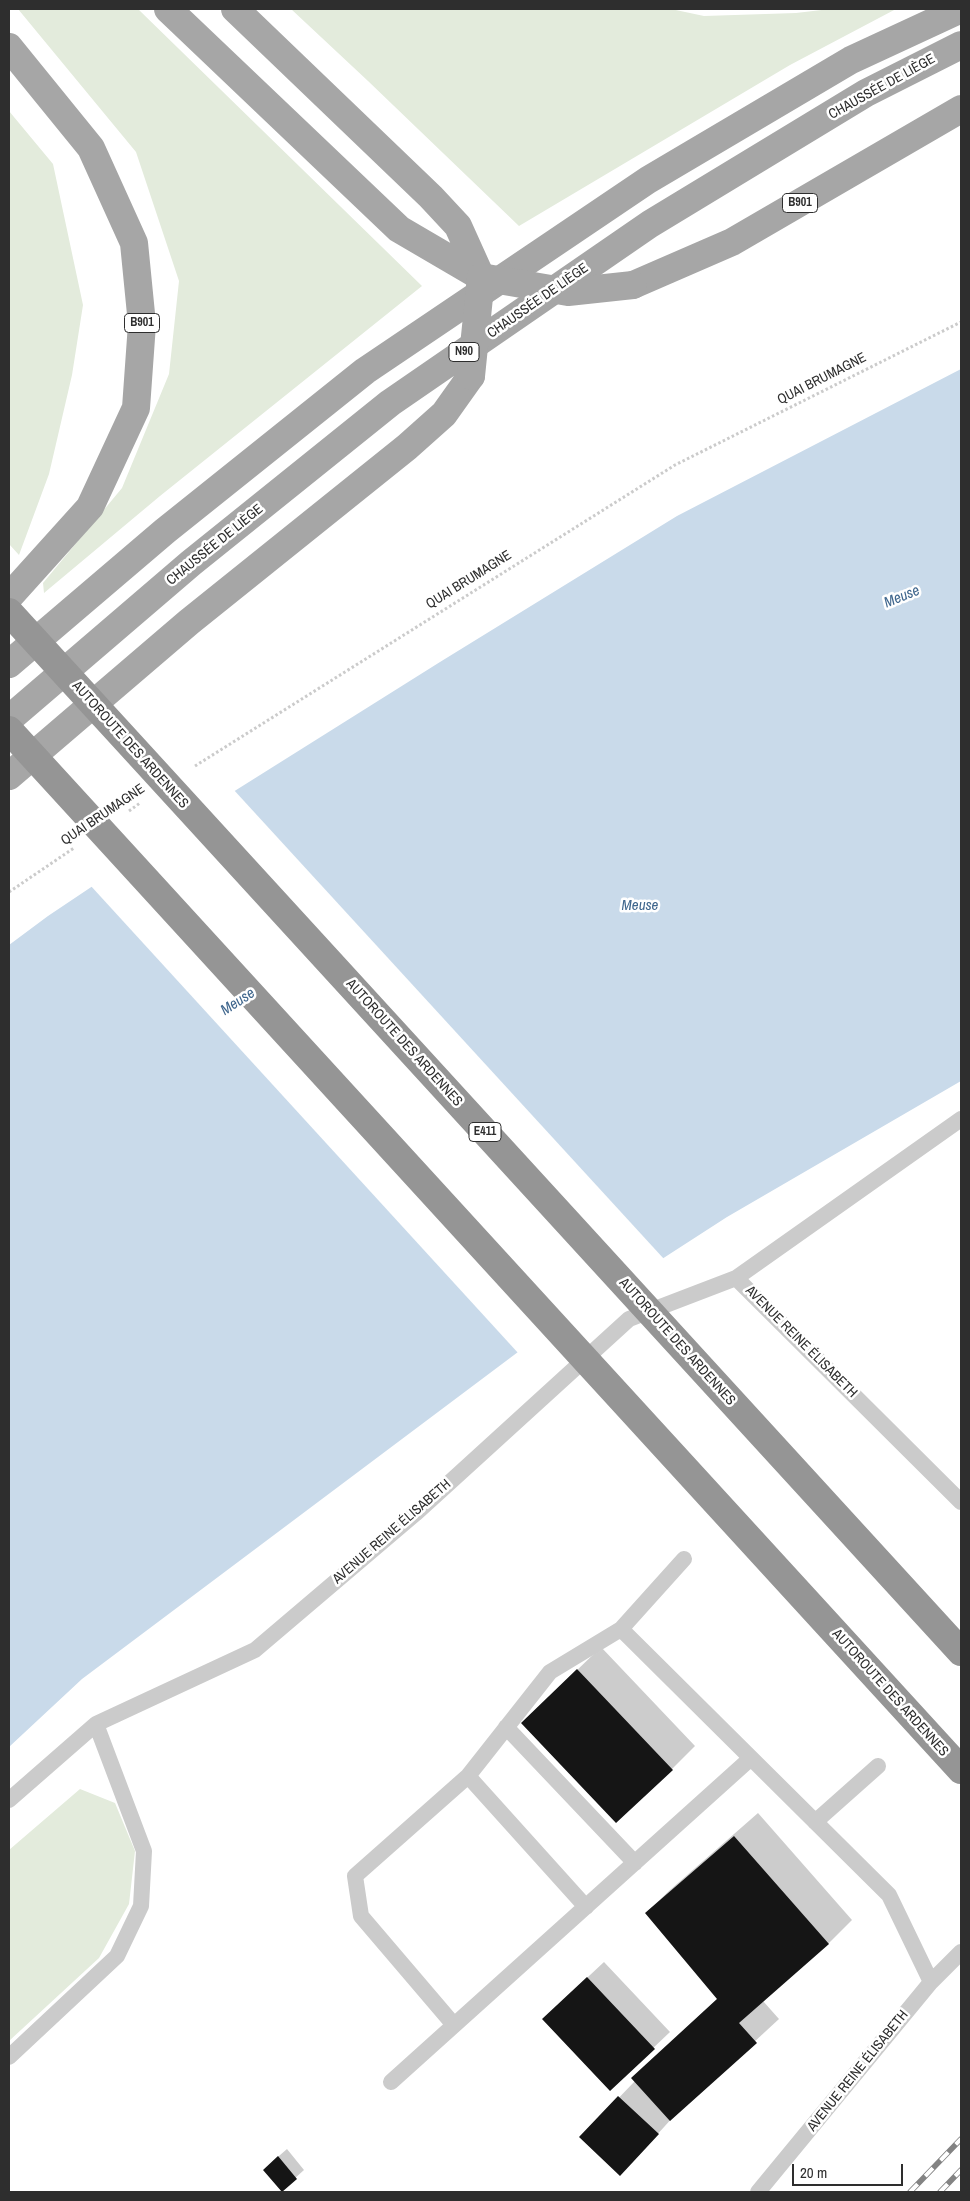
<!DOCTYPE html>
<html>
<head>
<meta charset="utf-8">
<style>
  body { margin:0 }
  #map { position:relative; width:970px; height:2201px; overflow:hidden; background:#fff; font-family:"Archivo Narrow",sans-serif }
  canvas { display:block }
  .frame { position:absolute; inset:0; border:10px solid #2e2e2e; pointer-events:none }
  .scale { position:absolute; left:792px; top:2164px; width:111px; height:22px; box-sizing:border-box; border:2px solid #2e2e2e; border-top:0; padding-left:6px; font-size:15px; line-height:18px; white-space:nowrap; color:#2e2e2e; -webkit-text-stroke:4px #fff; paint-order:stroke }
</style>
</head>
<body>
<div id="map">
<canvas width="970" height="2201"></canvas>
<div class="frame"></div>
<div class="scale">20 m</div>
</div>
<script>
const ctx = document.querySelector('canvas').getContext('2d');
ctx.lineJoin = 'round';
function paint(path, color) { ctx.fillStyle = color; ctx.fill(path, 'evenodd'); }
const poly = rows => new Path2D(rows.map(r => 'M' + r).join(''));
function trace(path, color, width, dash) { ctx.strokeStyle = color; ctx.lineWidth = width; ctx.lineCap = dash ? 'butt' : 'round'; ctx.setLineDash(dash || []); ctx.stroke(path); }
function label(font, color, halo, rows, align = 'center') {
  ctx.font = font + ' "Archivo Narrow",sans-serif'; ctx.lineWidth = 5; ctx.setLineDash([]); ctx.textBaseline = 'middle'; ctx.strokeStyle = halo; ctx.fillStyle = color; for (const [text, x, y, turn = 0] of rows) {
    ctx.save(); ctx.translate(x, y); ctx.rotate((+turn || 0) * Math.PI / 180); ctx.textAlign = isNaN(turn) ? turn : align; if (halo) ctx.strokeText(text, 0, 0); ctx.fillText(text, 0, 0); ctx.restore();
  }
}
paint(poly([
  [18,9,138,9,422,286,160,496,44,593,43,583,122,488,169,374,179,281,136,152],
  [291,9,671,9,704,16,796,13,830,9,896,9,790,65,519,226,368,81],
  [9,111,53,164,83,305,72,375,49,474,19,555,9,544],
  [80,1789,115,1803,135,1851,129,1904,99,1958,9,2041,9,1850]
]), '#e3ebdc');
paint(poly([
  [961,369,961,1081,727,1217,518,1352,82,1679,9,1747,9,945,48,916,233,792,440,662,677,516]
]), '#c9daea');
paint(poly([
  [233,789,664,1259,519,1354,90,885]
]), '#fff');
paint(poly([
  [601,1647,695,1746,672,1769,546,1700],
  [758,1813,852,1920,828,1944,763,2001,779,2019,674,2116,636,2158,581,2137,635,2081,633,2078,718,1998,646,1913,670,1890],
  [604,1962,670,2032,610,2089,560,2003],
  [287,2149,304,2170,282,2190,272,2162]
]), '#0003');
paint(poly([
  [577,1669,673,1770,616,1823,521,1723],
  [734,1836,829,1944,739,2023,757,2043,670,2121,631,2078,717,1999,645,1913],
  [587,1977,655,2049,610,2091,542,2019],
  [618,2096,659,2134,620,2176,579,2137],
  [278,2156,297,2179,282,2192,263,2170]
]), '#151515');
trace(poly([
  [195,766,675,465,961,322],
  [129,811,140,803],
  [9,892,74,848]
]), '#cbcbcb', 3, [2.5, 2.5]);
trace(poly([
  [736,1278,961,1119],
  [621,1629,684,1559],
  [506,1727,635,1863],
  [468,1776,586,1907],
  [9,1800,96,1724],
  [815,1822,878,1766],
  [454,2025,361,1916,355,1876,468,1776,550,1672,621,1629,889,1895,931,1982],
  [9,2057,117,1956,141,1906,144,1851,96,1724,255,1650,415,1514,629,1319,736,1278,961,1502],
  [391,2082,751,1758],
  [758,2192,931,1982,961,1952]
]), '#cbcbcb', 16);
trace(poly([
  [168,9,399,229,481,277],
  [235,9,431,197,458,226,481,277],
  [9,47,91,148,134,243,142,324,136,408,90,507,9,597],
  [633,285,732,242,961,109],
  [9,664,165,531,365,371,648,180,851,60,961,9],
  [9,719,191,563,390,403,650,224,866,93,961,45],
  [9,776,189,622,407,447,444,414,471,376]
]), '#a6a6a6', 28);
const rail = poly([
  [910,2192,961,2139],
  [940,2192,961,2170]
]);
trace(rail, '#838383', 5.5);
trace(rail, '#fff', 4, [11]);
trace(poly([
  [471,376,481,277,568,292,633,285]
]), '#a6a6a6', 28);
trace(poly([
  [9,612,961,1652],
  [9,730,961,1770]
]), '#959595', 28);
for (const [x, y, w] of [
  [800,203,35],
  [142,323,35],
  [464,352,30],
  [485,1132,32]
]) { const box = new Path2D(); box.roundRect(x - w / 2, y - 9.5, w, 19, 4); ctx.fillStyle = '#fff'; ctx.fill(box); trace(box, '#2e2e2e', 1); }
label('bold 12px', '#2e2e2e', null, [
  ["B901",800,203],
  ["B901",142,323],
  ["N90",464,352],
  ["E411",485,1132]
]);
label('14px', '#2e2e2e', '#fff', [
  ["CHAUSSÉE DE LIÈGE",882,87,-29],
  ["CHAUSSÉE DE LIÈGE",538,301,-35],
  ["QUAI BRUMAGNE",822,379,-27],
  ["CHAUSSÉE DE LIÈGE",215,545,-39],
  ["QUAI BRUMAGNE",469,580,-32],
  ["AUTOROUTE DES ARDENNES",130,745,48],
  ["QUAI BRUMAGNE",103,815,-34],
  ["AUTOROUTE DES ARDENNES",404,1043,48],
  ["AUTOROUTE DES ARDENNES",677,1342,48],
  ["AVENUE REINE ÉLISABETH",801,1342,45],
  ["AVENUE REINE ÉLISABETH",392,1532,-41],
  ["AUTOROUTE DES ARDENNES",890,1693,48],
  ["AVENUE REINE ÉLISABETH",858,2071,-51]
]);
label('italic 15px', '#3f668d', '#fff', [
  ["Meuse",902,597,-22],
  ["Meuse",640,906],
  ["Meuse",238,1002,-33]
]);
</script>
</body>
</html>
